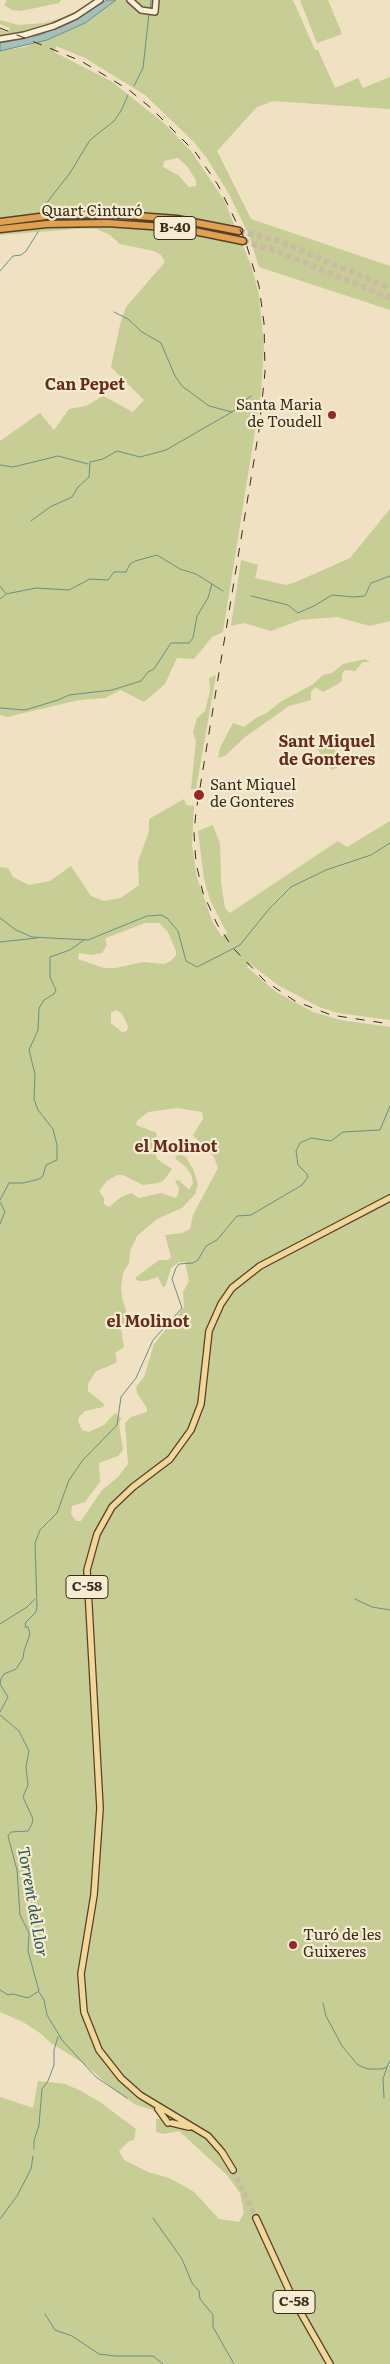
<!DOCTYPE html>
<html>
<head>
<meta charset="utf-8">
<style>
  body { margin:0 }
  canvas { display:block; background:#efe1c2 }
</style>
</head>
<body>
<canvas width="390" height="2364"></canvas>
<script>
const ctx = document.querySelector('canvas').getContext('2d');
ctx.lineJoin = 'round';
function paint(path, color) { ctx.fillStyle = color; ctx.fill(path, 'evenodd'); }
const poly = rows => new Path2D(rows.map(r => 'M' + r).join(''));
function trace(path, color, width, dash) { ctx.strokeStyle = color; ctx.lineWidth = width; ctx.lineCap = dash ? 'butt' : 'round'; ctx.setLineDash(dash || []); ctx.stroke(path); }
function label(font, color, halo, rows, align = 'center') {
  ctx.font = font + ' Literata,serif'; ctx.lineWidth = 4.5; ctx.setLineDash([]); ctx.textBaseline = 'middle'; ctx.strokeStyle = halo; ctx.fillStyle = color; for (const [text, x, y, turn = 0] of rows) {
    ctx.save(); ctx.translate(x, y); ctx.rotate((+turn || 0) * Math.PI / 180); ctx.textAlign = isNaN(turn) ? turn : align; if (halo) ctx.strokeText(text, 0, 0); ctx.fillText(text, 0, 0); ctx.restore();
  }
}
paint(poly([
  [7,0,61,0,59,3,21,11,12,10,4,5],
  [116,0,293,0,315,50,318,50,335,88,358,78,363,88,390,77,390,109,273,101,257,107,217,151,251,219,390,266,390,310,259,267,249,235,229,194,208,160,194,142,145,95,85,58,56,46,54,52,111,81,165,124,191,151,224,200,252,268,259,295,264,346,261,393,223,632,212,637,194,659,177,658,165,684,144,702,121,690,105,698,79,700,7,717,0,715,0,441,40,413,54,430,69,409,86,406,103,396,133,412,144,400,111,367,120,325,126,307,165,262,161,255,154,251,120,244,110,235,97,229,76,229,0,235,0,51,25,47,65,32,85,23],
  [178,158,187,166,196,180,196,186,189,187,178,175,163,167,164,161],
  [300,0,328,0,342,34,317,43],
  [66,17,71,22,62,26,39,35,0,43,0,29,8,33,10,28,0,24,0,20,18,25,44,23],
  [390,509,390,621,370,626,337,617,300,620,271,631,244,623,231,626,241,560,258,565,255,578,286,585,296,582,350,558],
  [365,659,370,662,363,662,355,671,345,670,342,674,342,681,338,684,323,692,315,687,311,692,311,700,289,706,245,737,225,756,218,758,220,748,233,723,244,727,256,718,267,713,280,702,312,685,323,675,332,673,343,664],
  [216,675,196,789,191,789,196,741,193,733,197,718,205,711,210,691,209,678],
  [330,741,343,764,332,770,317,749],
  [184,799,186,805,194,806,192,845,197,878,213,923,222,937,227,933,210,900,204,879,198,831,213,825,220,844,221,883,225,908,230,913,338,841,347,847,390,821,390,1020,338,1013,319,1007,278,985,250,964,247,967,276,992,313,1012,340,1020,390,1027,390,2364,0,2364,0,2097,33,2108,38,2081,65,2084,79,2090,100,2102,136,2129,134,2140,129,2141,119,2151,124,2160,148,2172,169,2178,184,2186,194,2192,219,2219,239,2222,244,2213,240,2193,227,2175,179,2131,163,2134,156,2132,156,2119,162,2119,153,2110,136,2105,114,2090,86,2065,51,2043,40,2033,23,2022,0,2012,0,867,8,868,13,877,29,885,50,881,71,866,91,896,104,901,121,898,139,885,138,861,149,832,149,819],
  [145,923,159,923,168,932,176,951,176,955,171,961,164,964,143,962,116,968,104,968,78,959,79,953,92,955,102,953,107,945,105,939,106,938],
  [116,1010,122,1014,128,1026,127,1031,122,1032,111,1023,111,1013],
  [177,1108,202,1112,203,1119,193,1135,214,1157,218,1168,193,1215,190,1229,182,1233,165,1235,171,1257,168,1260,159,1260,135,1278,138,1281,145,1281,158,1277,163,1287,165,1287,171,1268,179,1262,185,1262,189,1281,183,1292,184,1307,154,1344,144,1377,136,1387,137,1393,147,1408,147,1412,131,1417,125,1423,128,1464,118,1477,102,1490,81,1521,76,1521,71,1514,72,1506,85,1502,100,1482,99,1463,118,1456,123,1450,119,1425,121,1418,115,1413,104,1425,89,1432,82,1430,78,1421,79,1417,85,1411,103,1407,104,1404,88,1391,88,1384,96,1371,114,1364,117,1361,115,1353,124,1347,121,1329,129,1320,122,1298,121,1287,123,1273,129,1263,130,1251,137,1236,157,1219,182,1208,195,1194,198,1184,193,1169,185,1156,179,1155,175,1157,176,1159,186,1167,191,1174,193,1183,189,1190,179,1180,175,1181,179,1188,178,1195,176,1198,161,1193,139,1198,131,1193,121,1197,109,1207,104,1204,104,1198,99,1191,107,1181,117,1175,123,1175,143,1185,158,1183,164,1180,172,1169,157,1159,154,1146,157,1133,136,1125,137,1121,148,1112]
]), '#c6cd95');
const water = poly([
  [107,0,116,0,85,23,47,40,0,51,0,43,39,35,62,26,107,0]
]);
paint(water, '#a4c1b9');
trace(water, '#6b8f87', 1);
trace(poly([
  [150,10,151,0],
  [134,86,143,68,149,14],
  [45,205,70,173,90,140,114,121,121,111,128,95],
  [0,271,13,256,21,255,26,251,38,232],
  [114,312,128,319,142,332,161,343,175,376,182,386,209,406,232,412,243,404,244,401,251,396],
  [0,465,13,467,58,456,88,464],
  [31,521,50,507,72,497,78,487,89,477,90,462,103,459,117,451,140,457,166,450,232,412],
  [0,586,6,594,36,588,69,590,90,579,108,580,114,572,126,572,130,564,135,561,157,555,180,569,196,574,223,591],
  [251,596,288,605,298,613,314,606,332,595,354,597,365,596,371,583,390,576],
  [0,599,5,595],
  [0,708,25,710,58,700,69,695,112,690,141,681,148,672,154,669,171,643,189,643,193,638,197,616,208,598,212,584],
  [0,918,16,930,32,937,88,940,147,916,161,915,167,918,178,931,186,961,197,967,240,945,269,909,291,887,326,870,371,855,390,843],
  [0,942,37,938],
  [0,1200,9,1183,23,1183,39,1179,43,1176,46,1165,57,1160,57,1145,53,1129,38,1110,34,1099,35,1074,29,1050,38,1030,39,1008,44,1000,54,994,56,990,50,977,50,957,70,950,84,940],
  [0,1202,5,1212,0,1224],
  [355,1599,372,1607,390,1610],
  [0,1624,27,1607,35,1599],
  [0,1712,8,1697,0,1684,1,1679,4,1674,16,1669,23,1658,24,1651,30,1634,28,1627,25,1627,26,1622,36,1612,37,1606,35,1543,40,1530,57,1513,69,1480,83,1460,117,1425,121,1397,136,1378,153,1340,182,1308,172,1279,176,1268,179,1264,193,1263,198,1260,206,1246,217,1240,237,1216,251,1215,302,1185,308,1177,307,1174,298,1165,296,1151,300,1143,311,1138,331,1141,343,1132,380,1130,390,1106],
  [0,1715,19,1731,29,1751,26,1767,28,1785,23,1797,33,1819,32,1824,28,1831,11,1832,8,1836,17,1870,20,1915,29,1933,28,1951,39,1991,28,1998,13,1994,8,1995,0,1990],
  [39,1992,44,2000,47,2015,62,2040,96,2077,127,2098],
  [323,2003,326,2016,342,2046,358,2065,368,2069,382,2069,387,2067,390,2061],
  [384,2098,383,2079,387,2067],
  [34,2149,34,2141,39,2125,42,2089,48,2081,54,2065,54,2050,58,2037],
  [153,2218,182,2259,192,2283,199,2291,200,2299,213,2315,213,2327,234,2364],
  [0,2219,17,2196,31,2169,33,2156],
  [45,2314,55,2330,72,2336,99,2354,115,2356,153,2356,163,2364]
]), '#6b8f87', 1);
trace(poly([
  [233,2170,256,2218]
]), '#cabca1', 5.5, [5.5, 3]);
trace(poly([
  [239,231,276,240,390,288],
  [243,241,274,250,390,298]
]), '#cabca1', 6, [6, 3]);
const secondary = poly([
  [130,0,141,10,155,12,156,0],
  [0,39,24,35,54,26,76,16,100,0]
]);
const primary = poly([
  [158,2109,168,2123],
  [172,2123,189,2127],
  [233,2170,222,2152,208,2136,140,2095,121,2078,99,2050,84,2012,81,1974,94,1895,100,1808,87,1570,97,1534,112,1507,133,1487,170,1459,191,1430,201,1404,209,1331,221,1304,232,1288,260,1266,390,1198],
  [256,2218,294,2301,330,2364]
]);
const motorway = poly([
  [0,222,55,215,111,214,177,219,239,231],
  [0,229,47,224,107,223,179,228,243,241]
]);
trace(secondary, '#6b533c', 8);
trace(primary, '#56402d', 8);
trace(motorway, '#56402d', 9);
trace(secondary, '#f9efd5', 5);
trace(primary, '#f3d799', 5.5);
trace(motorway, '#e0a150', 6);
trace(poly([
  [0,28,81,61,129,90,151,108,196,153,218,185,245,240,259,286,264,323,265,372,259,430,196,812,194,834,196,863,203,893,217,924,233,948,265,981,295,1001,331,1015,390,1024]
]), '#382a1d', 1, [9, 9]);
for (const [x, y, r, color] of [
  [332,415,5,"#992728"],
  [199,795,6,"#992728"],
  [293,1945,5,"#992728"]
]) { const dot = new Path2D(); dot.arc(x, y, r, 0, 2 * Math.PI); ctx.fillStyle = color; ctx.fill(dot); trace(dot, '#f6ecd1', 2); }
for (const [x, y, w] of [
  [175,228,42],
  [87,1587,42],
  [294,2302,42]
]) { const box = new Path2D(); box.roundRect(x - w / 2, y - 11.5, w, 23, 4); ctx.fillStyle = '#f6ecd1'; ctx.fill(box); trace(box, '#382a1d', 1); }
label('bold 14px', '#382a1d', null, [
  ["B-40",175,228],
  ["C-58",87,1587],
  ["C-58",294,2302]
]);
label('15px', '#382a1d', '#f6ecd1', [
  ["Quart Cinturó",92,212]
]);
label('15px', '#382a1d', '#f6ecd1', [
  ["Santa Maria",322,406,"right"],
  ["de Toudell",322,423,"right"],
  ["Sant Miquel",210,786],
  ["de Gonteres",210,803],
  ["Turó de les",303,1936],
  ["Guixeres",303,1953]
], 'left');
label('bold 16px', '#662b1c', '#f6ecd1', [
  ["Can Pepet",85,385],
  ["Sant Miquel",327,742],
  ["de Gonteres",327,760],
  ["el Molinot",176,1147],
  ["el Molinot",148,1322]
]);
label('italic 16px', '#2c5856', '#f6ecd1', [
  ["Torrent del Llor",32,1902,80]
]);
</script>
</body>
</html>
